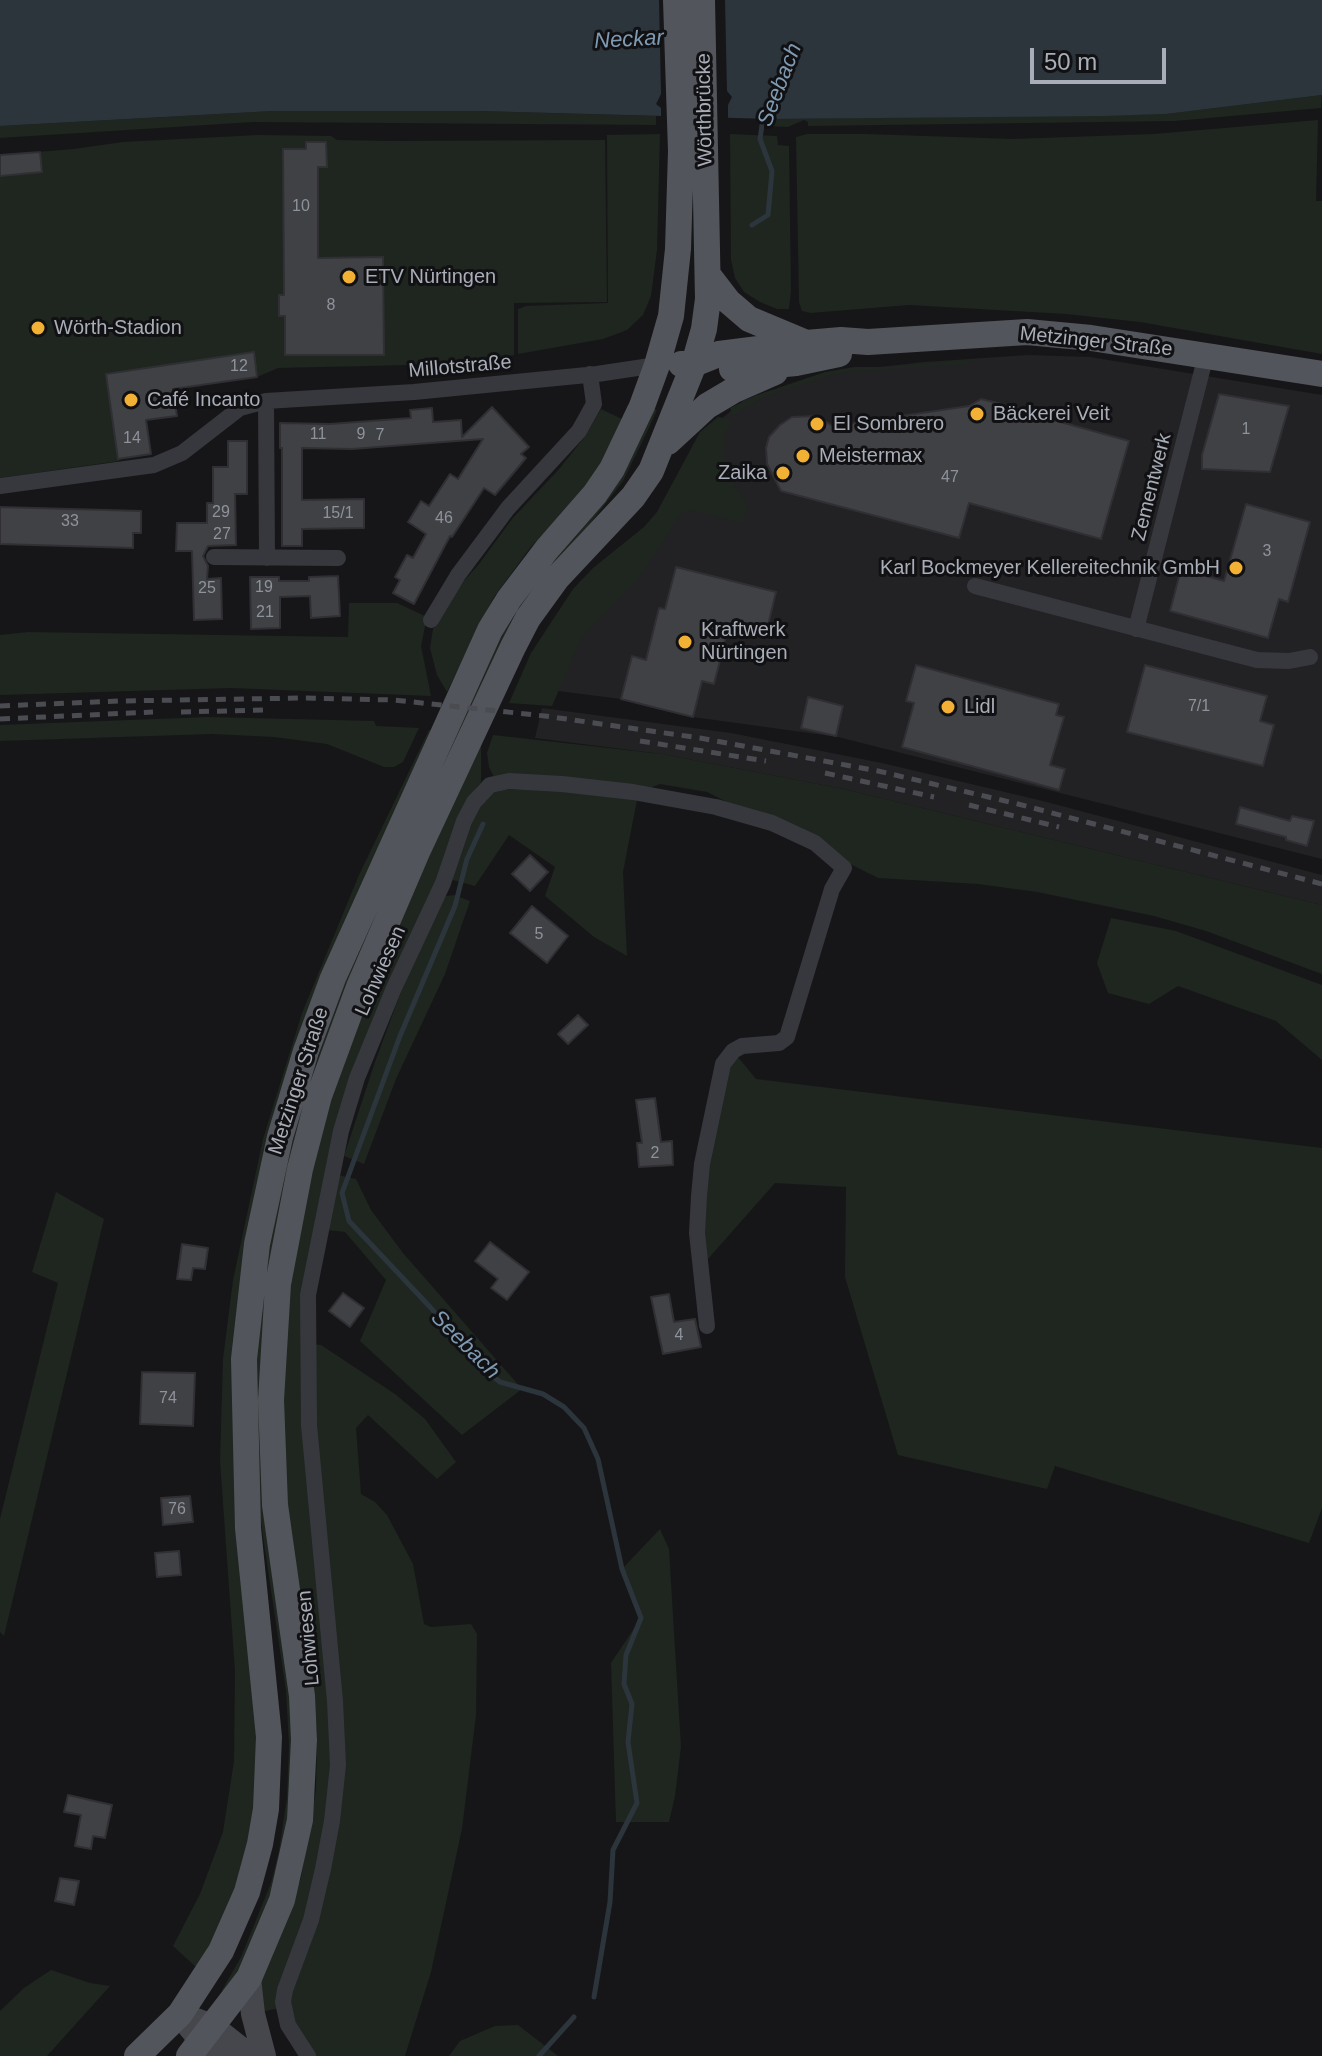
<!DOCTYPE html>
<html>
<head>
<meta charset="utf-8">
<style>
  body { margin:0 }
  #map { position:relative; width:1322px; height:2056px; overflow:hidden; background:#161618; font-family:Helvetica,sans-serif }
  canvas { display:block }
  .scale { position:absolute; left:1030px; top:48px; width:136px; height:36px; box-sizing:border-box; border:4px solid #a8adb8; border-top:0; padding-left:10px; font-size:24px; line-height:28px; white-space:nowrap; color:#a8adb8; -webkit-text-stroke:6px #111113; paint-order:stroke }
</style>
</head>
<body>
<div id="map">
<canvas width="1322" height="2056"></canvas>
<div class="scale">50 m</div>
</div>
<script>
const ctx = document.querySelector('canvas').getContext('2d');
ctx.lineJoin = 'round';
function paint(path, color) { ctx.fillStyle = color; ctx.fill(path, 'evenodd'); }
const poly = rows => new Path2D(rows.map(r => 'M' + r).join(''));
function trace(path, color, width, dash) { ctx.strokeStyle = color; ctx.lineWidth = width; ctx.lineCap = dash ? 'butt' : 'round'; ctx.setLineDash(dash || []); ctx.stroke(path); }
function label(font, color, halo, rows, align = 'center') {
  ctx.font = font + ' Helvetica,sans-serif'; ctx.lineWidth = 6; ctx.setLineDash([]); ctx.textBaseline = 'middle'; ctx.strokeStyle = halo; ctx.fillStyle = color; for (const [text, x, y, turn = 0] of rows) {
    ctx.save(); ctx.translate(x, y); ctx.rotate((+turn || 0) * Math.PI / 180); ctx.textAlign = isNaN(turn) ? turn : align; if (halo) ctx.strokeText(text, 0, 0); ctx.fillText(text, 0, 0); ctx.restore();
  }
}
paint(poly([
  [1028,355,1090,357,1322,395,1322,859,838,737,693,717,621,699,558,691,579,634,656,545,707,431,744,400,824,373,925,362],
  [542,708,731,733,882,763,1043,801,1322,875,1322,905,844,789,662,754,535,738]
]), '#222225');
paint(poly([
  [1322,95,1321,108,1175,121,808,126,808,122,804,120,788,127,765,126,771,119,1166,114],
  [273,111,478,111,656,116,656,125,254,122,0,138,0,126],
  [1318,120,1316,201,1322,201,1322,354,1140,322,1066,314,909,305,810,313,802,311,799,302,796,137,807,134,866,134,1014,139,1154,134],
  [660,134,657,250,651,296,643,315,627,330,603,339,518,354,518,309,526,306,608,303,607,135],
  [730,134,777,136,778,145,789,146,791,290,789,309,777,309,760,302,744,292,735,278,731,260],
  [258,135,331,136,337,140,388,141,605,140,607,302,514,303,514,355,503,357,409,365,278,368,257,377,156,392,152,367,107,373,119,461,0,478,0,155,74,149,123,142],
  [970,360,971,364,854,371,828,376,763,397,733,416,730,408,757,395,825,372,854,367,889,367],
  [652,408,657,410,648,430,623,481,582,534,494,661,273,1254,291,1691,293,1797,277,1883,245,1961,225,1992,222,1990,241,1957,271,1883,279,1851,287,1797,289,1745,286,1691,260,1516,256,1360,267,1252,280,1185,299,1110,345,981,503,633],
  [601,409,622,419,601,463,576,500,530,548,494,597,447,692,437,675,430,648,433,629,448,599,479,564,512,519,560,468,586,435],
  [718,417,725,418,731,422,724,438,724,466,735,489,747,503,743,523,693,510,681,513,640,576,582,636,552,706,509,703,531,653,573,589,593,568,644,527,657,512,700,432],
  [349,603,397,603,427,617,421,646,431,696,231,688,0,695,0,635,28,632,348,637],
  [208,717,374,721,376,726,419,728,403,762,394,767,384,767,327,744,274,737,212,734,0,741,0,725],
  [429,730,434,730,347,919,241,1281,259,1749,253,1829,230,1906,198,1969,173,1946,200,1894,223,1832,234,1761,235,1671,220,1461,223,1359,233,1280,263,1139,302,1013,359,875],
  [493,735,662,754,844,789,1322,905,1322,974,1206,931,1154,916,1037,892,978,884,878,878,707,792,660,784,644,790,494,777,489,767,487,753],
  [478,745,481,746,481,782,475,789,376,1022,304,1292,333,1739,326,1839,280,2008,260,2012,259,1994,262,1977,301,1878,316,1790,317,1731,288,1524,282,1426,285,1325,293,1265,308,1183,328,1109,369,993],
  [527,789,582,792,637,800,623,872,627,956,594,937,545,896,555,867,509,835,475,886,453,880,451,876,471,819,482,797,496,790],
  [454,895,470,901,445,974,396,1079,364,1164,344,1156,375,1062,399,997,435,912,446,896],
  [1111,918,1176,931,1322,985,1322,1060,1276,1021,1178,986,1149,1004,1108,993,1097,963],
  [733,1051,756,1079,1322,1148,1322,1508,1309,1543,1055,1466,1047,1489,898,1455,845,1277,846,1187,775,1183,700,1268,699,1196],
  [338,1175,356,1179,371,1210,403,1253,522,1389,462,1435,360,1341,386,1280,345,1232,327,1230],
  [56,1192,104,1219,4,1636,0,1632,0,1519,58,1283,32,1272],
  [312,1344,321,1345,395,1394,425,1419,456,1462,437,1479,368,1415,356,1428,361,1494,375,1502,387,1515,413,1564,424,1624,431,1627,471,1624,477,1634,476,1715,462,1829,431,1972,405,2056,310,2056,290,2024,292,1980,336,1841],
  [660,1529,669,1549,681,1747,675,1796,669,1822,616,1822,611,1663,641,1618,622,1569],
  [51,1970,90,1983,110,1986,47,2056,0,2056,0,2011,24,1988],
  [518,2025,558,2056,449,2056,460,2041,495,2026]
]), '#1e261f');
paint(poly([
  [0,0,1322,0,1322,95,1166,114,1103,116,771,119,478,111,273,111,0,126]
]), '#2c353c');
paint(poly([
  [659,0,725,0,727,91,732,97,728,105,728,122,661,120,661,108,656,104,661,94]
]), '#161618');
trace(poly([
  [752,225,768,215,772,171,760,139,762,125,767,113],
  [483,824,467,859,455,906,400,1036,342,1193,349,1221,431,1308,481,1367,500,1382,543,1394,564,1407,584,1428,598,1459,622,1569,641,1618,626,1655,624,1684,632,1704,628,1742,637,1803,613,1850,610,1902,594,1997],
  [539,2056,574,2017]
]), '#2c353c', 5);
const building = poly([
  [306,142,326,142,327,167,318,167,318,258,383,257,384,355,285,355,285,316,279,316,279,295,284,295,283,149,306,149,306,142],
  [40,152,42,172,0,176,0,155,40,152],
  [254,352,257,377,173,389,177,416,146,420,151,454,118,459,106,374,254,352],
  [1219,394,1289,406,1270,472,1202,469,1202,455,1219,394],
  [981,399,1040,413,1039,416,1129,441,1101,539,969,503,959,538,781,491,767,464,766,448,769,437,780,425,792,417,816,416,833,426,969,406,981,399],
  [492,407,529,447,521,454,526,458,495,495,484,488,452,537,450,536,414,604,393,593,400,580,395,577,407,555,413,558,426,534,408,522,421,501,429,506,450,474,458,479,483,439,352,449,302,448,302,500,364,499,364,528,302,529,302,546,282,546,282,448,280,448,280,423,330,424,411,418,410,410,432,408,433,422,461,420,462,437,492,407],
  [228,441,247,441,247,494,235,494,236,545,208,546,203,556,208,566,207,579,221,578,222,619,194,620,192,551,176,551,177,523,207,523,207,503,213,503,213,467,228,467,228,441],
  [1246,504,1310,522,1288,602,1279,599,1268,638,1170,611,1181,569,1224,581,1246,504],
  [0,507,141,511,141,533,133,533,133,548,0,544,0,507],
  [676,567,776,592,766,634,729,625,714,684,702,681,693,717,621,699,632,656,646,660,659,608,665,609,676,567],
  [338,576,340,616,311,618,310,596,280,597,280,628,251,629,250,577,279,577,279,581,309,581,309,577,338,576],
  [916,665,1059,704,1056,715,1064,717,1050,765,1065,769,1059,790,902,747,914,703,906,701,916,665],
  [1145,665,1267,696,1260,721,1274,725,1263,766,1127,732,1145,665],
  [808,697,843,706,836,736,801,728,808,697],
  [1240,807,1290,821,1292,816,1314,821,1307,846,1286,840,1286,837,1236,824,1240,807],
  [530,855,548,872,530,891,512,874,530,855],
  [532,906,568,936,547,963,510,933,532,906],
  [578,1015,588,1025,568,1044,558,1034,578,1015],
  [655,1098,661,1142,672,1141,673,1165,639,1167,637,1143,642,1143,636,1100,655,1098],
  [490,1242,529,1272,507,1300,491,1288,498,1279,475,1261,490,1242],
  [182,1244,208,1248,205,1269,193,1268,191,1280,177,1279,182,1244],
  [343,1293,364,1308,350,1327,329,1311,343,1293],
  [669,1294,674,1322,695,1319,701,1347,663,1354,651,1297,669,1294],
  [142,1372,195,1373,193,1426,140,1424,142,1372],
  [190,1496,193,1522,163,1525,161,1498,190,1496],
  [179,1551,181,1575,157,1577,155,1553,179,1551],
  [68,1795,112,1805,105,1838,93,1836,91,1849,75,1846,81,1815,64,1812,68,1795],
  [60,1878,79,1881,74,1905,55,1901,60,1878]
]);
paint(building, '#404145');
trace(building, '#303034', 2);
trace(poly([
  [266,401,267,558],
  [0,486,154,465,182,453,240,408,266,401,414,392,597,374,657,365],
  [214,557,338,558],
  [975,586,1257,660,1289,661,1310,657],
  [431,620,458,575,508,508,579,431,594,404,590,374],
  [1136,629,1206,355],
  [308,2056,288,2025,283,2002,285,1990,311,1920,323,1869,332,1821,338,1765,335,1701,309,1425,308,1295,341,1131,357,1078,394,988,443,883,464,821,474,802,490,785,509,781,562,784,633,792,716,807,772,823,815,843,844,868,832,889,787,1037,779,1043,742,1046,733,1051,723,1064,702,1164,699,1196,697,1233,707,1326]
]), '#37383d', 16);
trace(poly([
  [249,1978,253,2014,264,2056],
  [180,2014,212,2026,250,2056],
  [188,2025,201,2041,219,2056]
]), '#45474d', 24);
trace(poly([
  [708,275,728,301,749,319,804,342],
  [681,364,694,364,719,354,806,343,841,340,868,342,1027,332,1091,338,1322,374],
  [732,369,796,363,839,354],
  [668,442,707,406,734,390,775,372],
  [137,2056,180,2014,221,1951,247,1892,260,1844,266,1809,269,1737,248,1528,244,1359,257,1244,280,1137,306,1051,333,978,490,630,509,599,547,549,595,494,612,469,642,406,657,365,671,316,678,249,681,151,676,0],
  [189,2056,249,1978,282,1900,300,1820,304,1740,302,1696,275,1505,271,1400,278,1284,300,1169,319,1096,359,987,417,852,513,647,528,618,557,578,633,497,651,471,694,364,704,329,708,299,702,0]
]), '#53555c', 26);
trace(poly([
  [0,706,120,701,304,698,394,700,545,716,700,738,878,771,1018,804,1322,884],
  [181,712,265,710],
  [0,719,153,712],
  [640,741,766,761],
  [825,773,934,797],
  [969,805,1059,827]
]), '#4a4c52', 5, [10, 8]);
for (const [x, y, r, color] of [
  [349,277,8,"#f2b134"],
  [38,328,8,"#f2b134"],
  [131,400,8,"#f2b134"],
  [977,414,8,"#f2b134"],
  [817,424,8,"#f2b134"],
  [803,456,8,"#f2b134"],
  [783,473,8,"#f2b134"],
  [1236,568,8,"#f2b134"],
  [685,642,8,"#f2b134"],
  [948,707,8,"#f2b134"]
]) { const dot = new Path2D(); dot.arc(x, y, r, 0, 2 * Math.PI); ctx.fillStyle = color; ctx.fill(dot); trace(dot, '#111113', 3); }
label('16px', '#8e929b', null, [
  ["10",301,207],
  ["8",331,306],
  ["12",239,367],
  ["1",1246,430],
  ["11",318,435],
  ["9",361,435],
  ["7",380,436],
  ["14",132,439],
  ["47",950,478],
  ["29",221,513],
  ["15/1",338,514],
  ["46",444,519],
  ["33",70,522],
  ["27",222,535],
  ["3",1267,552],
  ["19",264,588],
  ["25",207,589],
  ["21",265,613],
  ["7/1",1199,707],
  ["5",539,935],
  ["2",655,1154],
  ["4",679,1336],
  ["74",168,1399],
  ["76",177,1510]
]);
label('20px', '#a8adb8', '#111113', [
  ["Wörthbrücke",705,110,-91],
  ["Metzinger Straße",1096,342,6],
  ["Millotstraße",460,367,-5],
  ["Zementwerk",1152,487,-76],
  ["Lohwiesen",381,971,-66],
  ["Metzinger Straße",299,1081,-72],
  ["Lohwiesen",309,1638,-95]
]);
label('20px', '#a8adb8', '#111113', [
  ["ETV Nürtingen",365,277],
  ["Wörth-Stadion",54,328],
  ["Café Incanto",147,400],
  ["Bäckerei Veit",993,414],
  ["El Sombrero",833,424],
  ["Meistermax",819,456],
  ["Zaika",767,473,"right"],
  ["Karl Bockmeyer Kellereitechnik GmbH",1220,568,"right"],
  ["Kraftwerk",701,630],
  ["Nürtingen",701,653],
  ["Lidl",964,707]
], 'left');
label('italic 22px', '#7f9bb3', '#111113', [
  ["Neckar",629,40,-3],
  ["Seebach",780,85,-69],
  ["Seebach",465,1345,45]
]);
</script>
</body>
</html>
